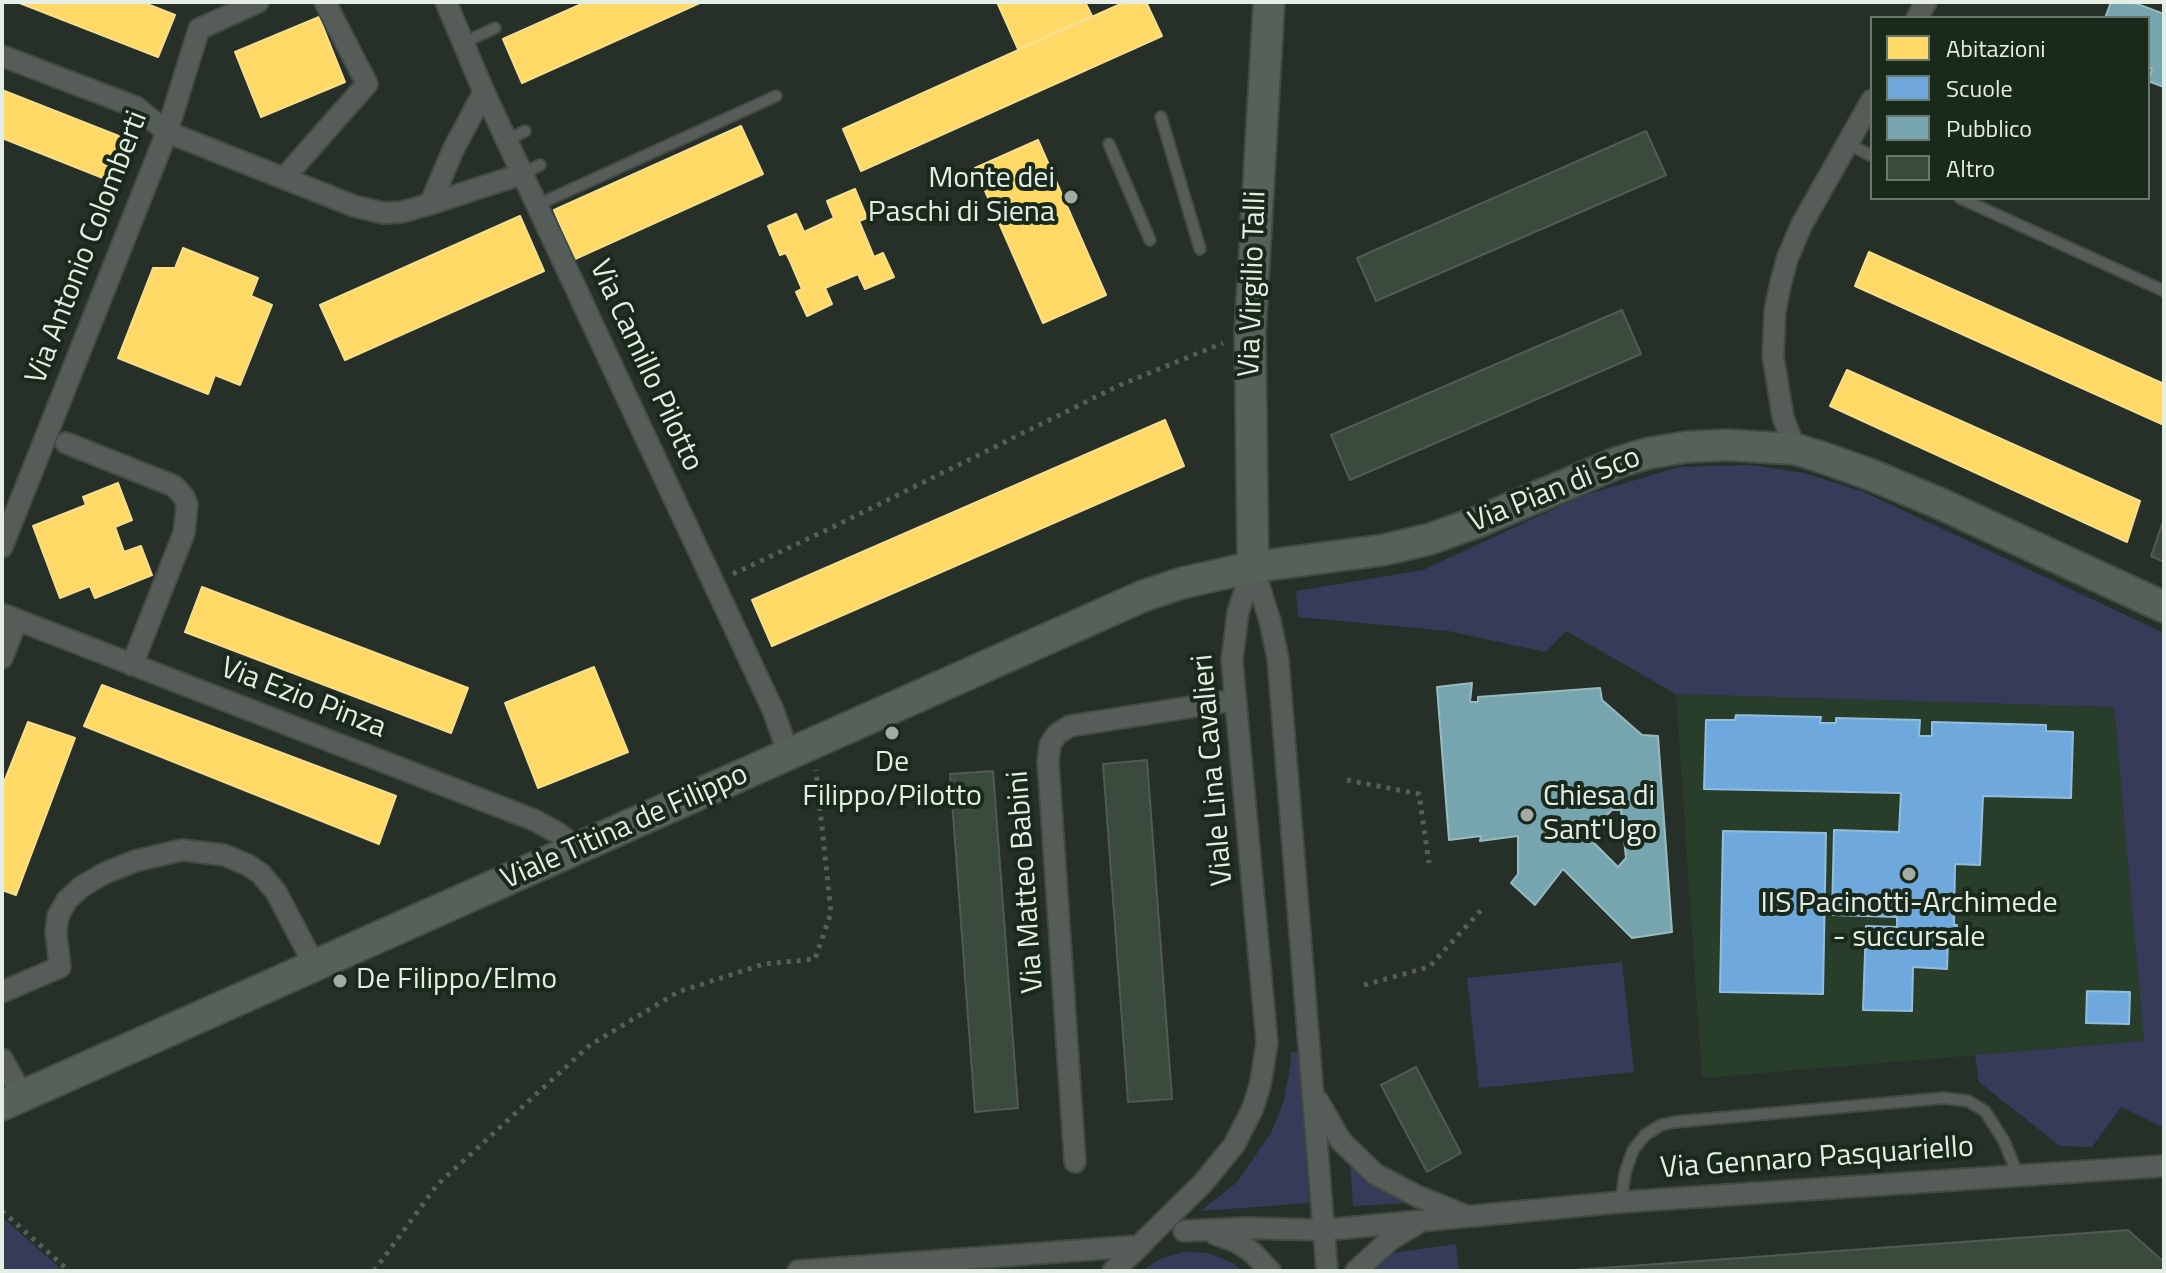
<!DOCTYPE html>
<html>
<head>
<meta charset="utf-8">
<style>
  body { margin:0 }
  #map { position:relative; width:2166px; height:1273px; overflow:hidden; background:#263028; font-family:"Titillium Web",sans-serif }
  canvas { display:block }
  .frame { position:absolute; inset:0; border:4px solid #e4eee4; pointer-events:none }
  .legend { position:absolute; left:1870px; top:16px; width:280px; height:184px; box-sizing:border-box; background:#19291b; border:2px solid #6a786b; margin:0; padding:10px 14px; list-style:none; font-size:24px; color:#e4eee4 }
  .legend li { display:flex; align-items:center; gap:16px; height:40px }
  .legend b { width:40px; border:2px solid #6a786b }
</style>
</head>
<body>
<div id="map">
<canvas width="2166" height="1273"></canvas>
<div class="frame"></div>
<ul class="legend">
<li><b style="height:22px;background:#ffd966"></b>Abitazioni</li>
<li><b style="height:22px;background:#6fa8dc"></b>Scuole</li>
<li><b style="height:22px;background:#76a5af"></b>Pubblico</li>
<li><b style="height:22px;background:#3a4a3c"></b>Altro</li>
</ul>
</div>
<script>
const ctx = document.querySelector('canvas').getContext('2d');
ctx.lineJoin = 'round';
function paint(path, color) { ctx.fillStyle = color; ctx.fill(path, 'evenodd'); }
const poly = rows => new Path2D(rows.map(r => 'M' + r).join(''));
function trace(path, color, width, dash) { ctx.strokeStyle = color; ctx.lineWidth = width; ctx.lineCap = dash ? 'butt' : 'round'; ctx.setLineDash(dash || []); ctx.stroke(path); }
function label(font, color, halo, rows, align = 'center') {
  ctx.font = font + ' "Titillium Web",sans-serif'; ctx.lineWidth = 8; ctx.setLineDash([]); ctx.textBaseline = 'middle'; ctx.strokeStyle = halo; ctx.fillStyle = color; for (const [text, x, y, turn = 0] of rows) {
    ctx.save(); ctx.translate(x, y); ctx.rotate((+turn || 0) * Math.PI / 180); ctx.textAlign = isNaN(turn) ? turn : align; if (halo) ctx.strokeText(text, 0, 0); ctx.fillText(text, 0, 0); ctx.restore();
  }
}
paint(poly([
  [1676,694,2114,707,2144,1041,1702,1078]
]), '#293d2b');
paint(poly([
  [1751,465,1804,473,1864,492,2164,633,2164,1128,2121,1107,2092,1147,2060,1146,1979,1082,1975,1055,2144,1041,2114,707,1676,694,1566,631,1546,652,1448,631,1298,617,1296,591,1423,570,1582,496,1679,467],
  [1622,962,1634,1072,1479,1088,1467,978],
  [1298,1051,1309,1203,1201,1211,1237,1182,1271,1133,1284,1101,1291,1062,1290,1053],
  [1350,1163,1411,1203,1353,1206],
  [2,1217,63,1271,2,1271],
  [1456,1244,1459,1271,1369,1271,1386,1256,1394,1253],
  [1183,1252,1208,1253,1231,1262,1242,1271,1142,1271,1160,1259]
]), '#353b59');
const homes = poly([
  [17,2,142,2,175,15,158,57,17,2],
  [586,2,702,2,522,83,503,39,586,2],
  [997,2,1085,2,1092,16,1018,49,997,2],
  [1125,2,1146,2,1162,36,861,171,843,129,1125,2],
  [319,17,345,82,261,117,235,52,319,17],
  [2,90,129,140,113,182,2,138,2,90],
  [741,126,763,174,575,259,554,210,741,126],
  [1038,140,1106,295,1043,323,975,168,1038,140],
  [855,189,867,218,859,221,874,257,883,253,894,277,865,289,858,274,825,288,832,304,807,316,796,292,802,289,790,261,786,253,780,255,768,226,796,214,804,232,834,218,827,201,855,189],
  [520,216,544,271,345,360,320,305,520,216],
  [183,248,258,278,251,296,272,305,240,385,215,375,208,394,118,358,153,268,175,268,183,248],
  [1869,252,2164,384,2164,425,1855,286,1869,252],
  [1847,370,2140,501,2127,542,1830,406,1847,370],
  [1165,420,1184,466,772,646,752,600,1165,420],
  [118,483,132,520,115,527,124,552,141,546,152,575,95,598,90,586,60,598,33,526,86,505,83,497,118,483],
  [202,587,468,688,451,733,185,632,202,587],
  [594,667,628,752,538,788,505,703,594,667],
  [102,685,396,796,379,844,84,726,102,685],
  [28,722,75,738,16,895,2,890,2,787,28,722]
]);
paint(homes, '#ffd966');
trace(homes, '#f7df8c', 2);
const schools = poly([
  [1736,715,1821,717,1820,723,1836,723,1836,718,1920,720,1919,736,1932,736,1932,722,2046,725,2046,731,2073,732,2071,798,1983,796,1980,865,1955,864,1954,925,1957,925,1956,941,1948,941,1947,969,1913,967,1912,1011,1863,1010,1866,926,1897,927,1897,917,1832,915,1834,830,1899,832,1901,793,1704,789,1706,720,1735,720,1736,715],
  [1723,831,1826,833,1823,994,1720,992,1723,831],
  [2087,991,2130,992,2129,1024,2086,1023,2087,991]
]);
paint(schools, '#6fa8dc');
trace(schools, '#92bdde', 2);
const public = poly([
  [2111,2,2132,2,2164,14,2164,87,2148,81,2152,69,2148,67,2148,18,2105,18,2111,2],
  [1472,683,1470,702,1478,702,1478,697,1600,688,1602,700,1642,735,1658,736,1672,932,1632,938,1563,869,1535,905,1511,883,1518,874,1518,836,1480,841,1481,836,1449,840,1437,687,1472,683],
  [1612,810,1621,810,1626,858,1618,867,1591,840,1602,820,1612,810]
]);
paint(public, '#76a5af');
trace(public, '#97bbbf', 2);
const building = poly([
  [1646,131,1666,175,1376,301,1357,258,1646,131],
  [1622,310,1641,354,1350,480,1331,435,1622,310],
  [2164,519,2164,562,2151,556,2164,519],
  [1147,760,1172,1099,1128,1102,1103,764,1147,760],
  [993,771,1018,1108,975,1112,950,774,993,771],
  [1416,1067,1461,1153,1427,1172,1381,1085,1416,1067],
  [2128,1230,2164,1262,2164,1271,1560,1271,2128,1230]
]);
paint(building, '#3a4a3c');
trace(building, '#515a53', 2);
const lane = poly([
  [463,43,495,28],
  [1161,117,1200,249],
  [507,140,525,131],
  [1109,144,1150,240],
  [1848,144,1872,156],
  [522,174,540,165],
  [1960,198,2164,291],
  [537,205,776,96],
  [1621,1202,1625,1173,1633,1150,1645,1135,1661,1125,1674,1122,1944,1098,1968,1101,1985,1111,2004,1141,2018,1175]
]);
const street = poly([
  [446,2,484,92,773,710,789,755],
  [1917,18,1926,2],
  [2,56,136,107,167,132,354,206,383,213,402,212,430,204,454,148,484,92],
  [284,178,367,84,325,2],
  [430,204,522,174],
  [66,443,174,486,184,497,187,505,184,533,132,665],
  [1795,449,1783,417,1773,356,1775,311,1780,286,1787,259,1802,224,1872,100],
  [2,547,167,132,199,29,258,2],
  [1253,567,1270,621,1278,659,1327,1271],
  [2,614,534,820,556,832,578,848],
  [2,658,17,620],
  [2,992,60,967,56,933,58,916,67,900,81,887,105,873,135,861,182,850,224,855,248,865,261,874,276,892,315,966],
  [2,1059,23,1096],
  [1318,1101,1341,1141,1375,1174,1417,1196,1464,1215],
  [1075,1162,1048,761,1050,745,1057,734,1070,726,1235,700],
  [1184,1231,1245,1228,1324,1230,1621,1202,2164,1166],
  [1215,1234,1237,1242,1253,1253,1270,1271],
  [798,1271,1139,1246,1203,1183,1234,1145,1252,1110,1260,1086,1267,1043,1232,661,1238,612,1253,567],
  [1113,1271,1141,1245],
  [1356,1271,1391,1239,1415,1225]
]);
const secondary = poly([
  [1253,567,1250,332,1269,2],
  [2,1105,1143,596,1182,583,1253,567,1383,550,1430,539,1480,521,1619,462,1649,453,1686,447,1727,445,1795,449,1821,457,1869,474,1941,504,2164,607]
]);
trace(lane, '#424b43', 14);
trace(street, '#424b43', 24);
trace(secondary, '#424b43', 34);
trace(poly([
  [733,574,833,527,1120,385,1223,343],
  [1347,780,1419,794,1429,863],
  [1364,985,1429,967,1484,907],
  [2,1211,69,1271],
  [374,1271,437,1185,590,1045,678,992,764,964,815,959,831,913,816,770]
]), '#575e58', 5, [4, 6]);
trace(lane, '#565d58', 10);
trace(street, '#565d58', 20);
trace(secondary, '#576159', 30);
for (const [x, y, r, color] of [
  [1071,197,8,"#a2aca2"],
  [892,733,8,"#a2aca2"],
  [1527,815,8,"#a2aca2"],
  [1909,874,8,"#a2aca2"],
  [340,981,8,"#a2aca2"]
]) { const dot = new Path2D(); dot.arc(x, y, r, 0, 2 * Math.PI); ctx.fillStyle = color; ctx.fill(dot); trace(dot, '#19291b', 3); }
label('30px', '#e4eee4', '#19291b', [
  ["Monte dei",1055,180,"right"],
  ["Paschi di Siena",1055,214,"right"],
  ["De",892,764],
  ["Filippo/Pilotto",892,798],
  ["Chiesa di",1543,798,"left"],
  ["Sant'Ugo",1543,832,"left"],
  ["IIS Pacinotti-Archimede",1909,905],
  ["- succursale",1909,939],
  ["De Filippo/Elmo",356,981,"left"]
]);
label('30px', '#e4eee4', '#19291b', [
  ["Via Antonio Colomberti",88,248,-69],
  ["Via Virgilio Talli",1254,284,-88],
  ["Via Camillo Pilotto",645,366,65],
  ["Via Pian di Sco",1555,491,-22],
  ["Via Ezio Pinza",303,699,21],
  ["Viale Lina Cavalieri",1214,770,-95],
  ["Viale Titina de Filippo",625,828,-24],
  ["Via Matteo Babini",1027,882,-94],
  ["Via Gennaro Pasquariello",1817,1159,-4]
]);
</script>
</body>
</html>
